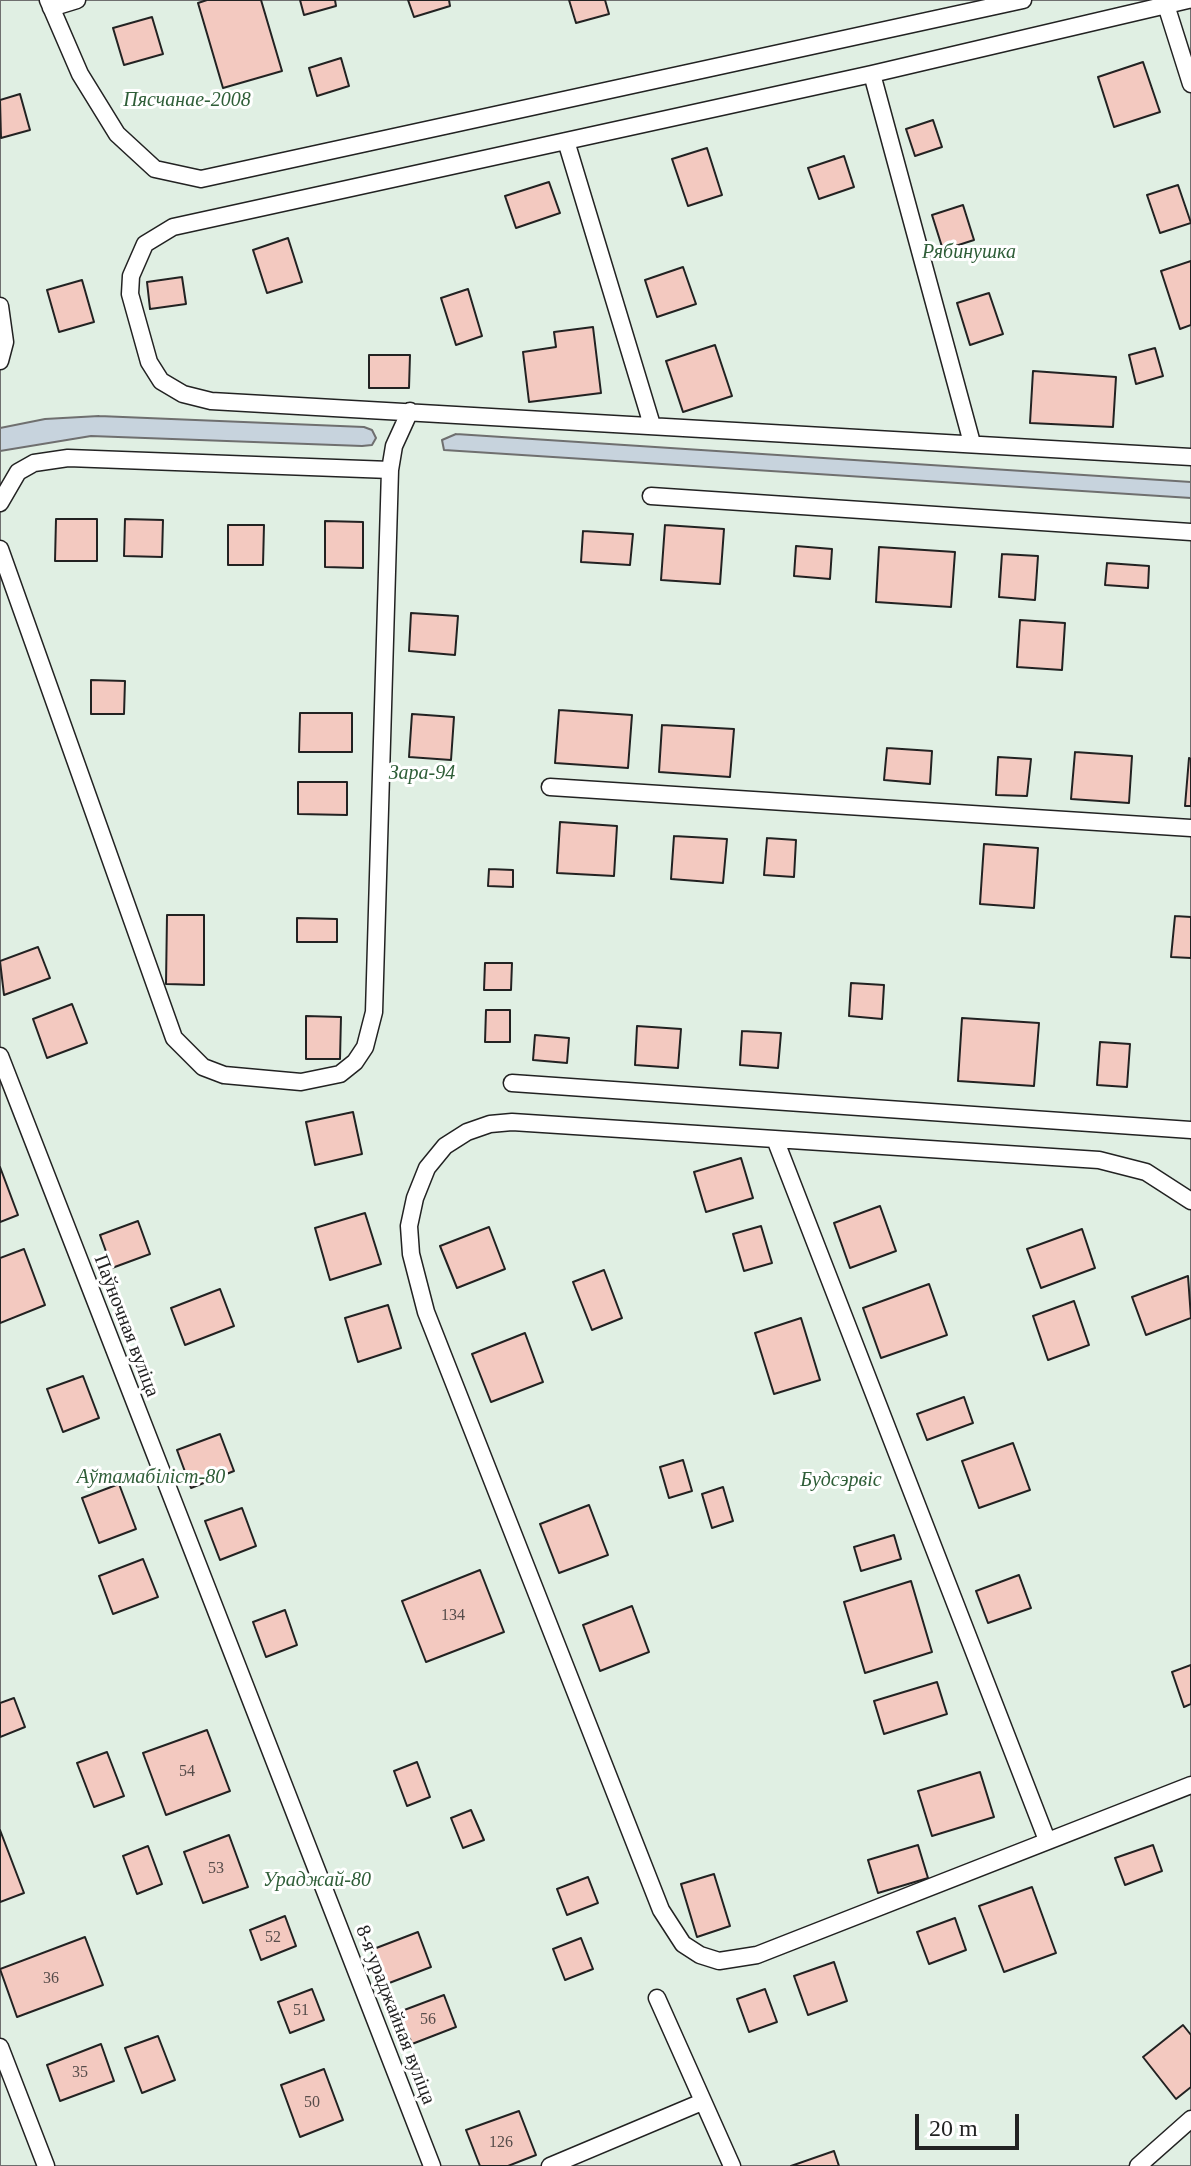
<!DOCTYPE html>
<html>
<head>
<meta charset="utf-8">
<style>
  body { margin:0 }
  #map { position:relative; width:1191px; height:2166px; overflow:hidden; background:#fff; font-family:"Times New Roman",serif }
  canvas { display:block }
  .scale { position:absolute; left:915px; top:2114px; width:104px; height:36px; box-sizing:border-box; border:4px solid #222; border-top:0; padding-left:10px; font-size:24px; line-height:28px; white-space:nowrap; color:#222; -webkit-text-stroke:6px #fff; paint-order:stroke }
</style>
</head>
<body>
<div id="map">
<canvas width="1191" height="2166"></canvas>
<div class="scale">20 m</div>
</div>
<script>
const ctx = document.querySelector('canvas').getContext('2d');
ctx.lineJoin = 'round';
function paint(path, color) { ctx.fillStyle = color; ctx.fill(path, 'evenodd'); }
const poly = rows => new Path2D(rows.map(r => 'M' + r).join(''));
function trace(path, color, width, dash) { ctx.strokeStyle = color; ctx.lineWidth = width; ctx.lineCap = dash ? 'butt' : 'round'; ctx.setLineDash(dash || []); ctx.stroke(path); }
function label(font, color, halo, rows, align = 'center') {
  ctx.font = font + ' "Times New Roman",serif'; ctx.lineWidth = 6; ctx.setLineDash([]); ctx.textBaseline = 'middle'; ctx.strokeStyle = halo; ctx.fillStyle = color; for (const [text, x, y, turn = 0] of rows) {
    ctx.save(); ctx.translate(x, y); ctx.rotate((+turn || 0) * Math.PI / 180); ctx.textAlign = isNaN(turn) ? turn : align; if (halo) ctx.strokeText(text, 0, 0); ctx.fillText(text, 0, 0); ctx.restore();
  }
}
const green = poly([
  [0,0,1191,0,1191,2166,0,2166,0,0]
]);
paint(green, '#e0efe3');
trace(green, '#6f6f6f', 2);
const water = poly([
  [99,416,364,427,372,430,376,438,372,445,362,446,91,436,0,451,0,428,45,419,99,416],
  [456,434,1191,482,1191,498,444,450,442,440,456,434]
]);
paint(water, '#c7d3dd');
trace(water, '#6f6f6f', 2);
const building = poly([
  [207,0,261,0,282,71,223,88,198,3,207,0],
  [300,0,335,0,336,6,304,15,300,0],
  [408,0,449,0,450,6,414,17,408,0],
  [569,0,605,0,609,14,576,23,569,0],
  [152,17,163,54,124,65,113,28,152,17],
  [341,58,349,86,317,96,309,68,341,58],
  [1143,62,1160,112,1114,127,1098,77,1143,62],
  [20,94,30,130,1,138,0,100,20,94],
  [933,120,942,147,915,156,906,129,933,120],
  [707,148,722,195,688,206,672,159,707,148],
  [844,156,854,187,819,199,808,168,844,156],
  [549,182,560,213,516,228,505,196,549,182],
  [1178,185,1191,223,1160,233,1147,195,1178,185],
  [963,205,974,240,943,250,932,215,963,205],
  [288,238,302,282,267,293,253,250,288,238],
  [1191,261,1191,325,1180,329,1161,271,1191,261],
  [683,267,696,304,657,317,645,280,683,267],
  [182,277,186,304,150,309,147,282,182,277],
  [82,280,94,322,59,332,47,290,82,280],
  [468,289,482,336,456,345,441,298,468,289],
  [989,293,1003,334,970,345,957,303,989,293],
  [593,327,601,393,529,402,523,352,556,347,554,332,593,327],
  [715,345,732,396,683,412,666,361,715,345],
  [1155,348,1163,376,1136,384,1129,355,1155,348],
  [369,355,410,355,409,388,369,388,369,355],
  [1033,371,1116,377,1113,427,1030,423,1033,371],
  [56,519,97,519,97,561,55,561,56,519],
  [125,519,163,520,162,557,124,556,125,519],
  [325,521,363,522,363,568,325,567,325,521],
  [228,525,264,525,263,565,228,565,228,525],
  [665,525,724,529,720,584,661,580,665,525],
  [583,531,633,534,630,565,581,562,583,531],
  [796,546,832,549,830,579,794,576,796,546],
  [879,547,955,552,951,607,876,602,879,547],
  [1002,554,1038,556,1035,600,999,597,1002,554],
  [1107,563,1149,566,1148,588,1105,585,1107,563],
  [411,613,458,616,455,655,409,651,411,613],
  [1020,620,1065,623,1062,670,1017,667,1020,620],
  [91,680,125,681,124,714,91,714,91,680],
  [559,710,632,715,628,768,555,763,559,710],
  [300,713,352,713,352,752,299,752,300,713],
  [412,714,454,717,451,760,409,757,412,714],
  [662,725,734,729,730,777,659,772,662,725],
  [887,748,932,751,930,784,884,780,887,748],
  [1075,752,1132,756,1129,803,1071,799,1075,752],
  [998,757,1031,759,1027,796,996,795,998,757],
  [1189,758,1191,759,1191,806,1185,806,1189,758],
  [298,782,347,782,347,815,298,814,298,782],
  [560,822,617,826,614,876,557,873,560,822],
  [674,836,727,839,723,883,671,879,674,836],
  [767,838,796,840,794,877,764,875,767,838],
  [984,844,1038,848,1034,908,980,904,984,844],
  [489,869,513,870,513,887,488,886,489,869],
  [167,915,204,915,204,985,166,984,167,915],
  [1175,916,1191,917,1191,958,1171,957,1175,916],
  [297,918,337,919,337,942,297,942,297,918],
  [38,947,50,978,4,995,0,961,38,947],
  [485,963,512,963,511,990,484,990,485,963],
  [851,983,884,985,882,1019,849,1016,851,983],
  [72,1004,87,1043,47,1058,33,1019,72,1004],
  [486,1010,510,1010,510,1042,485,1042,486,1010],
  [306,1016,341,1017,340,1059,306,1059,306,1016],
  [962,1018,1039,1023,1034,1086,958,1081,962,1018],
  [637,1026,681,1029,678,1068,635,1065,637,1026],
  [742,1031,781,1033,778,1068,740,1065,742,1031],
  [535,1035,569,1038,567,1063,533,1060,535,1035],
  [1100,1042,1130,1044,1127,1087,1097,1085,1100,1042],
  [353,1112,362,1154,315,1165,306,1122,353,1112],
  [741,1158,753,1198,706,1212,694,1172,741,1158],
  [0,1167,18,1215,0,1222,0,1167],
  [880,1206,896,1251,850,1268,834,1223,880,1206],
  [365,1213,381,1264,330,1280,315,1228,365,1213],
  [138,1221,150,1254,112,1268,100,1235,138,1221],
  [761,1226,772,1263,744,1271,733,1234,761,1226],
  [489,1227,505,1269,457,1288,440,1246,489,1227],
  [1082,1229,1095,1268,1041,1288,1027,1249,1082,1229],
  [24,1249,45,1305,0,1323,0,1258,24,1249],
  [604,1270,622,1318,592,1330,573,1282,604,1270],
  [1188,1276,1191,1318,1146,1335,1132,1297,1188,1276],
  [929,1284,947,1335,881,1358,863,1308,929,1284],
  [220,1289,234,1326,185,1345,171,1308,220,1289],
  [1074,1301,1089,1345,1048,1360,1033,1316,1074,1301],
  [388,1305,401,1348,358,1362,345,1318,388,1305],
  [801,1318,820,1380,774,1394,755,1333,801,1318],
  [525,1333,543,1382,491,1402,472,1354,525,1333],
  [83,1376,99,1418,63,1432,47,1389,83,1376],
  [964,1397,973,1423,927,1440,917,1414,964,1397],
  [220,1434,234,1471,191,1488,177,1450,220,1434],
  [1013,1443,1030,1490,979,1508,962,1461,1013,1443],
  [683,1460,692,1491,669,1498,660,1467,683,1460],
  [119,1484,136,1529,99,1543,82,1498,119,1484],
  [723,1487,733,1521,712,1528,702,1494,723,1487],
  [589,1505,608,1555,559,1573,540,1524,589,1505],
  [242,1508,256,1546,220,1560,205,1521,242,1508],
  [894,1535,901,1559,861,1571,854,1547,894,1535],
  [143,1559,158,1597,113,1614,99,1576,143,1559],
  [480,1570,504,1632,426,1662,402,1601,480,1570],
  [1019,1575,1031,1608,988,1623,976,1591,1019,1575],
  [911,1581,932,1652,865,1673,844,1602,911,1581],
  [632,1606,649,1652,600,1671,583,1625,632,1606],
  [285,1610,297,1645,266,1657,253,1622,285,1610],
  [1191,1665,1191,1704,1184,1707,1172,1672,1191,1665],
  [937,1682,947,1714,884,1734,874,1701,937,1682],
  [14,1698,25,1727,0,1737,0,1703,14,1698],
  [207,1730,230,1791,166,1815,143,1753,207,1730],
  [107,1752,124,1796,94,1807,77,1763,107,1752],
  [417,1762,430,1797,407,1806,394,1771,417,1762],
  [980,1772,994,1817,932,1836,918,1791,980,1772],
  [471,1810,484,1840,463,1848,451,1818,471,1810],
  [0,1830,24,1893,0,1902,0,1830],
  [229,1835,248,1887,203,1903,184,1852,229,1835],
  [918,1845,928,1878,878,1893,868,1860,918,1845],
  [1153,1845,1162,1871,1125,1885,1115,1858,1153,1845],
  [148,1846,162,1884,137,1894,123,1856,148,1846],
  [714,1874,730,1926,697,1937,681,1884,714,1874],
  [588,1877,598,1903,567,1915,557,1889,588,1877],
  [1032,1887,1056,1953,1004,1972,979,1906,1032,1887],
  [285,1916,296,1946,261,1960,250,1930,285,1916],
  [955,1918,966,1950,929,1964,917,1932,955,1918],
  [418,1932,431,1967,384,1985,371,1950,418,1932],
  [85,1937,103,1985,17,2017,0,1969,85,1937],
  [581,1938,593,1969,565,1980,553,1949,581,1938],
  [834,1962,847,2001,808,2015,794,1976,834,1962],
  [312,1989,324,2020,290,2033,278,2002,312,1989],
  [765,1989,777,2022,749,2032,737,1999,765,1989],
  [444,1995,456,2027,412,2044,399,2012,444,1995],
  [1183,2025,1191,2035,1191,2087,1176,2099,1143,2057,1183,2025],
  [158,2036,175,2080,142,2093,125,2048,158,2036],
  [101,2044,114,2081,60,2101,47,2065,101,2044],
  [324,2069,343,2120,300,2137,281,2085,324,2069],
  [519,2111,536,2155,508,2166,480,2166,466,2130,519,2111],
  [834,2151,839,2166,791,2166,834,2151]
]);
paint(building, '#f3c9c0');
trace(building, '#222', 2);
const service = poly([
  [48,0,80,74,117,134,155,169,201,179,1023,0],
  [1188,0,872,74,173,227,145,244,131,276,130,294,149,362,161,381,183,394,211,401,1191,457],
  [1166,5,1191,84],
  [51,8,77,0],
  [872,74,972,443],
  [566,141,652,425],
  [0,306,5,342,0,361],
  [651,496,1191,532],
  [0,503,18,472,34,463,68,458,390,470],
  [0,549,174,1038,203,1067,224,1075,301,1082,340,1074,355,1062,365,1047,374,1012,390,470,394,446,410,411],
  [550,787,1191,828],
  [0,1056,432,2166],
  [512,1083,1191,1130],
  [775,1139,1047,1840],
  [1191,1201,1146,1172,1099,1160,512,1122,490,1124,467,1132,445,1146,427,1168,415,1198,409,1226,411,1254,426,1312,661,1910,683,1944,700,1955,719,1961,757,1955,1191,1785],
  [657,1998,732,2166],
  [0,2047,46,2166],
  [550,2166,702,2102],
  [1138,2166,1191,2119]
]);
trace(service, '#222', 19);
trace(service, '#fff', 16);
label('16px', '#564c4a', null, [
  ["134",453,1616],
  ["54",187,1772],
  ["53",216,1869],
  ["52",273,1938],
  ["36",51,1979],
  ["51",301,2011],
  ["56",428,2020],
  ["35",80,2073],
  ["50",312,2103],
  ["126",501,2143]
]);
label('italic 20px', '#2f5e38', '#fff', [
  ["Пясчанае-2008",187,101],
  ["Рябинушка",969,253],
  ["Зара-94",422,774],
  ["Аўтамабіліст-80",151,1478],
  ["Будсэрвіс",841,1481],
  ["Ураджай-80",317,1881]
]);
label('20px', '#222', '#fff', [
  ["Паўночная вуліца",126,1326,69],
  ["8-я ураджайная вуліца",395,2015,69]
]);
</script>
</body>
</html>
